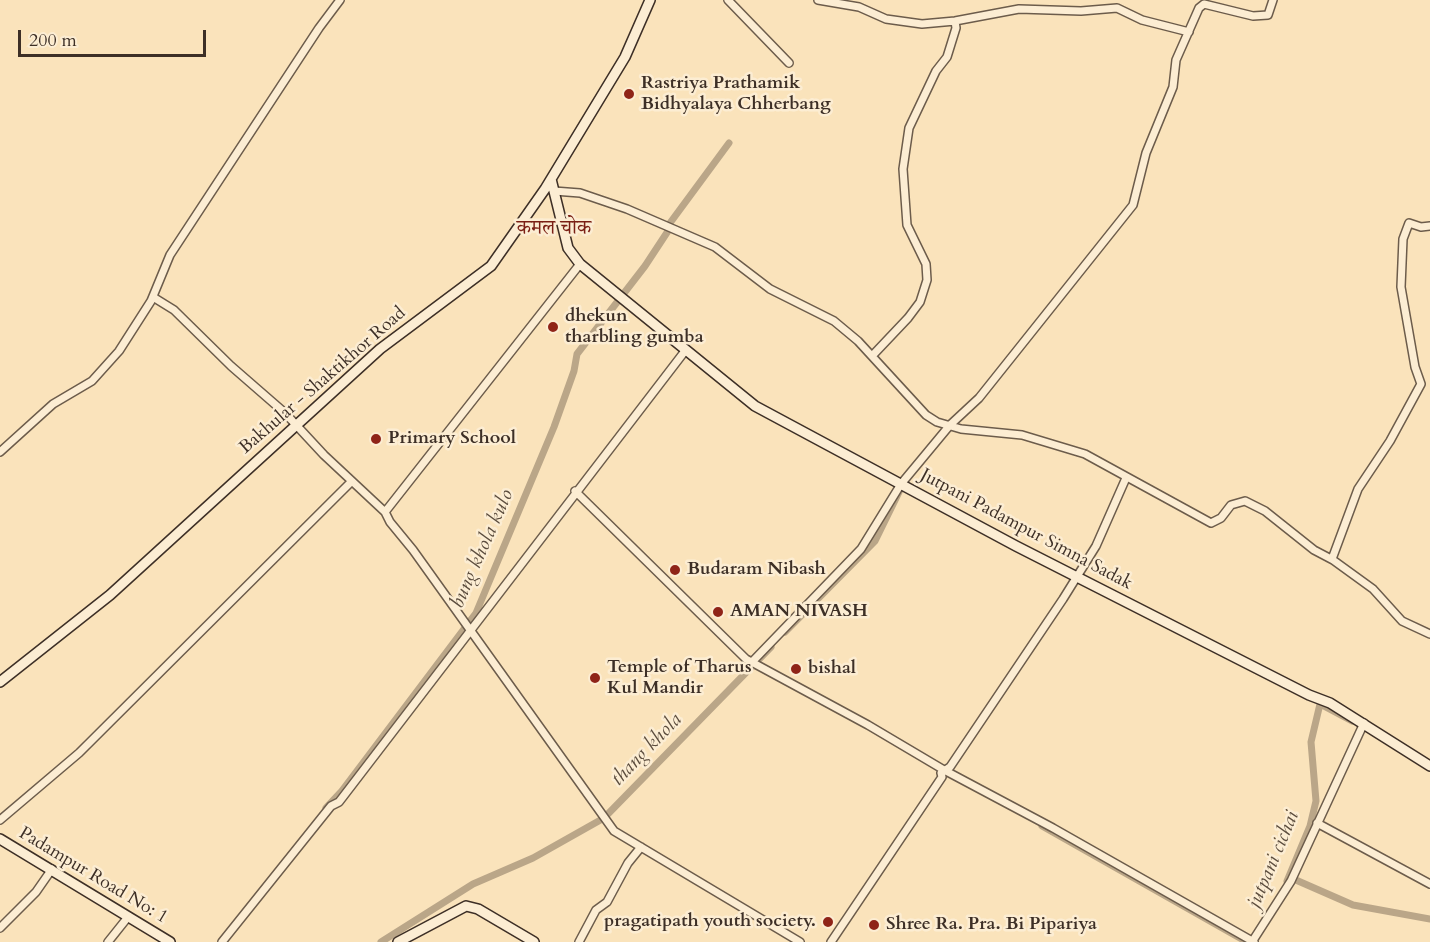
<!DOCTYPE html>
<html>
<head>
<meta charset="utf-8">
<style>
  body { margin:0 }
  #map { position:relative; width:1430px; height:942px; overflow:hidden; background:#fae3bb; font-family:Cardo,serif }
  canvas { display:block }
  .scale { position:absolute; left:18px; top:30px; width:188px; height:27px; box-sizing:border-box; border:3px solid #3d2f26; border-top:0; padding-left:8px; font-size:18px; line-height:21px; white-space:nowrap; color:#3d2f26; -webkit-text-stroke:4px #fcedd3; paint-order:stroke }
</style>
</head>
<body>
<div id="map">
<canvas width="1430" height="942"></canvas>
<div class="scale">200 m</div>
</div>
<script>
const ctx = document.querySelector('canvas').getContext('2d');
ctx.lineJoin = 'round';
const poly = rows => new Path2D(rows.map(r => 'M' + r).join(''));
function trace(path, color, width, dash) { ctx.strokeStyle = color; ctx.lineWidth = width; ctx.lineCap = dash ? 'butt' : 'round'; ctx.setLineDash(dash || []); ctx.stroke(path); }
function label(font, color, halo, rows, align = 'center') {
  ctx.font = font + ' Cardo,"Noto Serif Devanagari",serif'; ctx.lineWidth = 5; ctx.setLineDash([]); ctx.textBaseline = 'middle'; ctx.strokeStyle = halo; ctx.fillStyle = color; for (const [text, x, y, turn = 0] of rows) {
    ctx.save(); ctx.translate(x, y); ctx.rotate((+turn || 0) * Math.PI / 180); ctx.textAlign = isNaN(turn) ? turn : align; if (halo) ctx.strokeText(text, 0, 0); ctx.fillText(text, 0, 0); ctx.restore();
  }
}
trace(poly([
  [670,223,729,143],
  [785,632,875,541,902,486],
  [326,808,341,792,476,613,554,427,574,371,577,354,645,266,668,231],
  [1042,826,1247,942],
  [1289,877,1353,905,1430,919],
  [1287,881,1310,826,1316,801,1311,742,1320,704,1352,721],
  [381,942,473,884,533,858,604,818,771,647]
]), '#baa688', 7);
const street = poly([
  [728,0,789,63],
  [818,0,859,7,886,19,922,24,955,21,1019,9,1081,11,1117,8,1142,20,1189,32],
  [554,191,580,193,627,209,715,247,770,289,834,321,858,341,926,415,937,422,961,429,1022,435,1085,454,1211,523,1221,518,1231,505,1245,501,1265,511,1314,550,1333,560,1373,589,1402,621,1430,634],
  [153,297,174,310,231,366,285,413,324,455,385,512,390,522,413,550,614,831,800,942],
  [872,356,908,318,920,302,927,280,926,264,907,225,903,169,909,128,936,71,947,57,956,28,955,21],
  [0,452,53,404,92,381,119,351,151,301,170,255,319,28,340,0],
  [575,491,746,659,868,725,944,770,1053,828,1254,942],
  [385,512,580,264],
  [1332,559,1358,489,1390,441,1421,384,1415,367,1401,287,1403,239,1409,223,1421,227,1430,226],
  [752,662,861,549,901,484,950,425,979,398,1133,205,1146,153,1173,87,1176,60,1199,8,1204,4,1253,16,1268,15,1273,0],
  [0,820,79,753,351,482],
  [1317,823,1430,884],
  [0,928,36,892,52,869],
  [108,942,128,917],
  [222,942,331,806,339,802,685,351],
  [579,942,596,910,607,902,628,863,641,847],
  [831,942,942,777,941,773,950,767,1063,599,1096,546,1126,478],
  [1252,942,1291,881,1364,723]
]);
const secondary = poly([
  [551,179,568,248,580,264,755,406,1016,546,1309,695,1330,703,1430,766],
  [0,682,110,595,380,349,491,266,545,189,625,57,650,0],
  [0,839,170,942],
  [398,942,466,906,478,909,534,942]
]);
trace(street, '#6c5c4b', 10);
trace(secondary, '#3d2f26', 12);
trace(street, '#fcedd3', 7);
trace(secondary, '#fcedd3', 9);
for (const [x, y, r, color] of [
  [629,94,6,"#8f2418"],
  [553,327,6,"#8f2418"],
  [376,439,6,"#8f2418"],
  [675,570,6,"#8f2418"],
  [718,612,6,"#8f2418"],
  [796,669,6,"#8f2418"],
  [595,678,6,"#8f2418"],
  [828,922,6,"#8f2418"],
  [874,925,6,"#8f2418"]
]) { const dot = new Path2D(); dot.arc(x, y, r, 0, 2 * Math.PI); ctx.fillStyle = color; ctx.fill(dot); trace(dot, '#fcedd3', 2); }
label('bold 18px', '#3d2f26', '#fcedd3', [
  ["Rastriya Prathamik",641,84],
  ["Bidhyalaya Chherbang",641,105],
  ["dhekun",565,317],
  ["tharbling gumba",565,338],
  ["Primary School",388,439],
  ["Budaram Nibash",687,570],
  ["AMAN NIVASH",730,612],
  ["Temple of Tharus",607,668],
  ["Kul Mandir",607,689],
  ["bishal",808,669],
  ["pragatipath youth society.",816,922,"right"],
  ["Shree Ra. Pra. Bi Pipariya",886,925]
], 'left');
label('18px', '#3d2f26', '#fcedd3', [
  ["Bakhular - Shaktikhor Road",323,381,-41],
  ["Jutpani Padampur Simna Sadak",1026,530,28],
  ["Padampur Road No: 1",93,876,31]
]);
label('20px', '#7a1f14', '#fcedd3', [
  ["कमल चोक",554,229]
]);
label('italic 20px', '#5c4d3e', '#fcedd3', [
  ["bung khola kulo",483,549,-66],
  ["thang khola",647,750,-46],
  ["jutpani cichai",1274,860,-67]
]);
</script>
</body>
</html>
